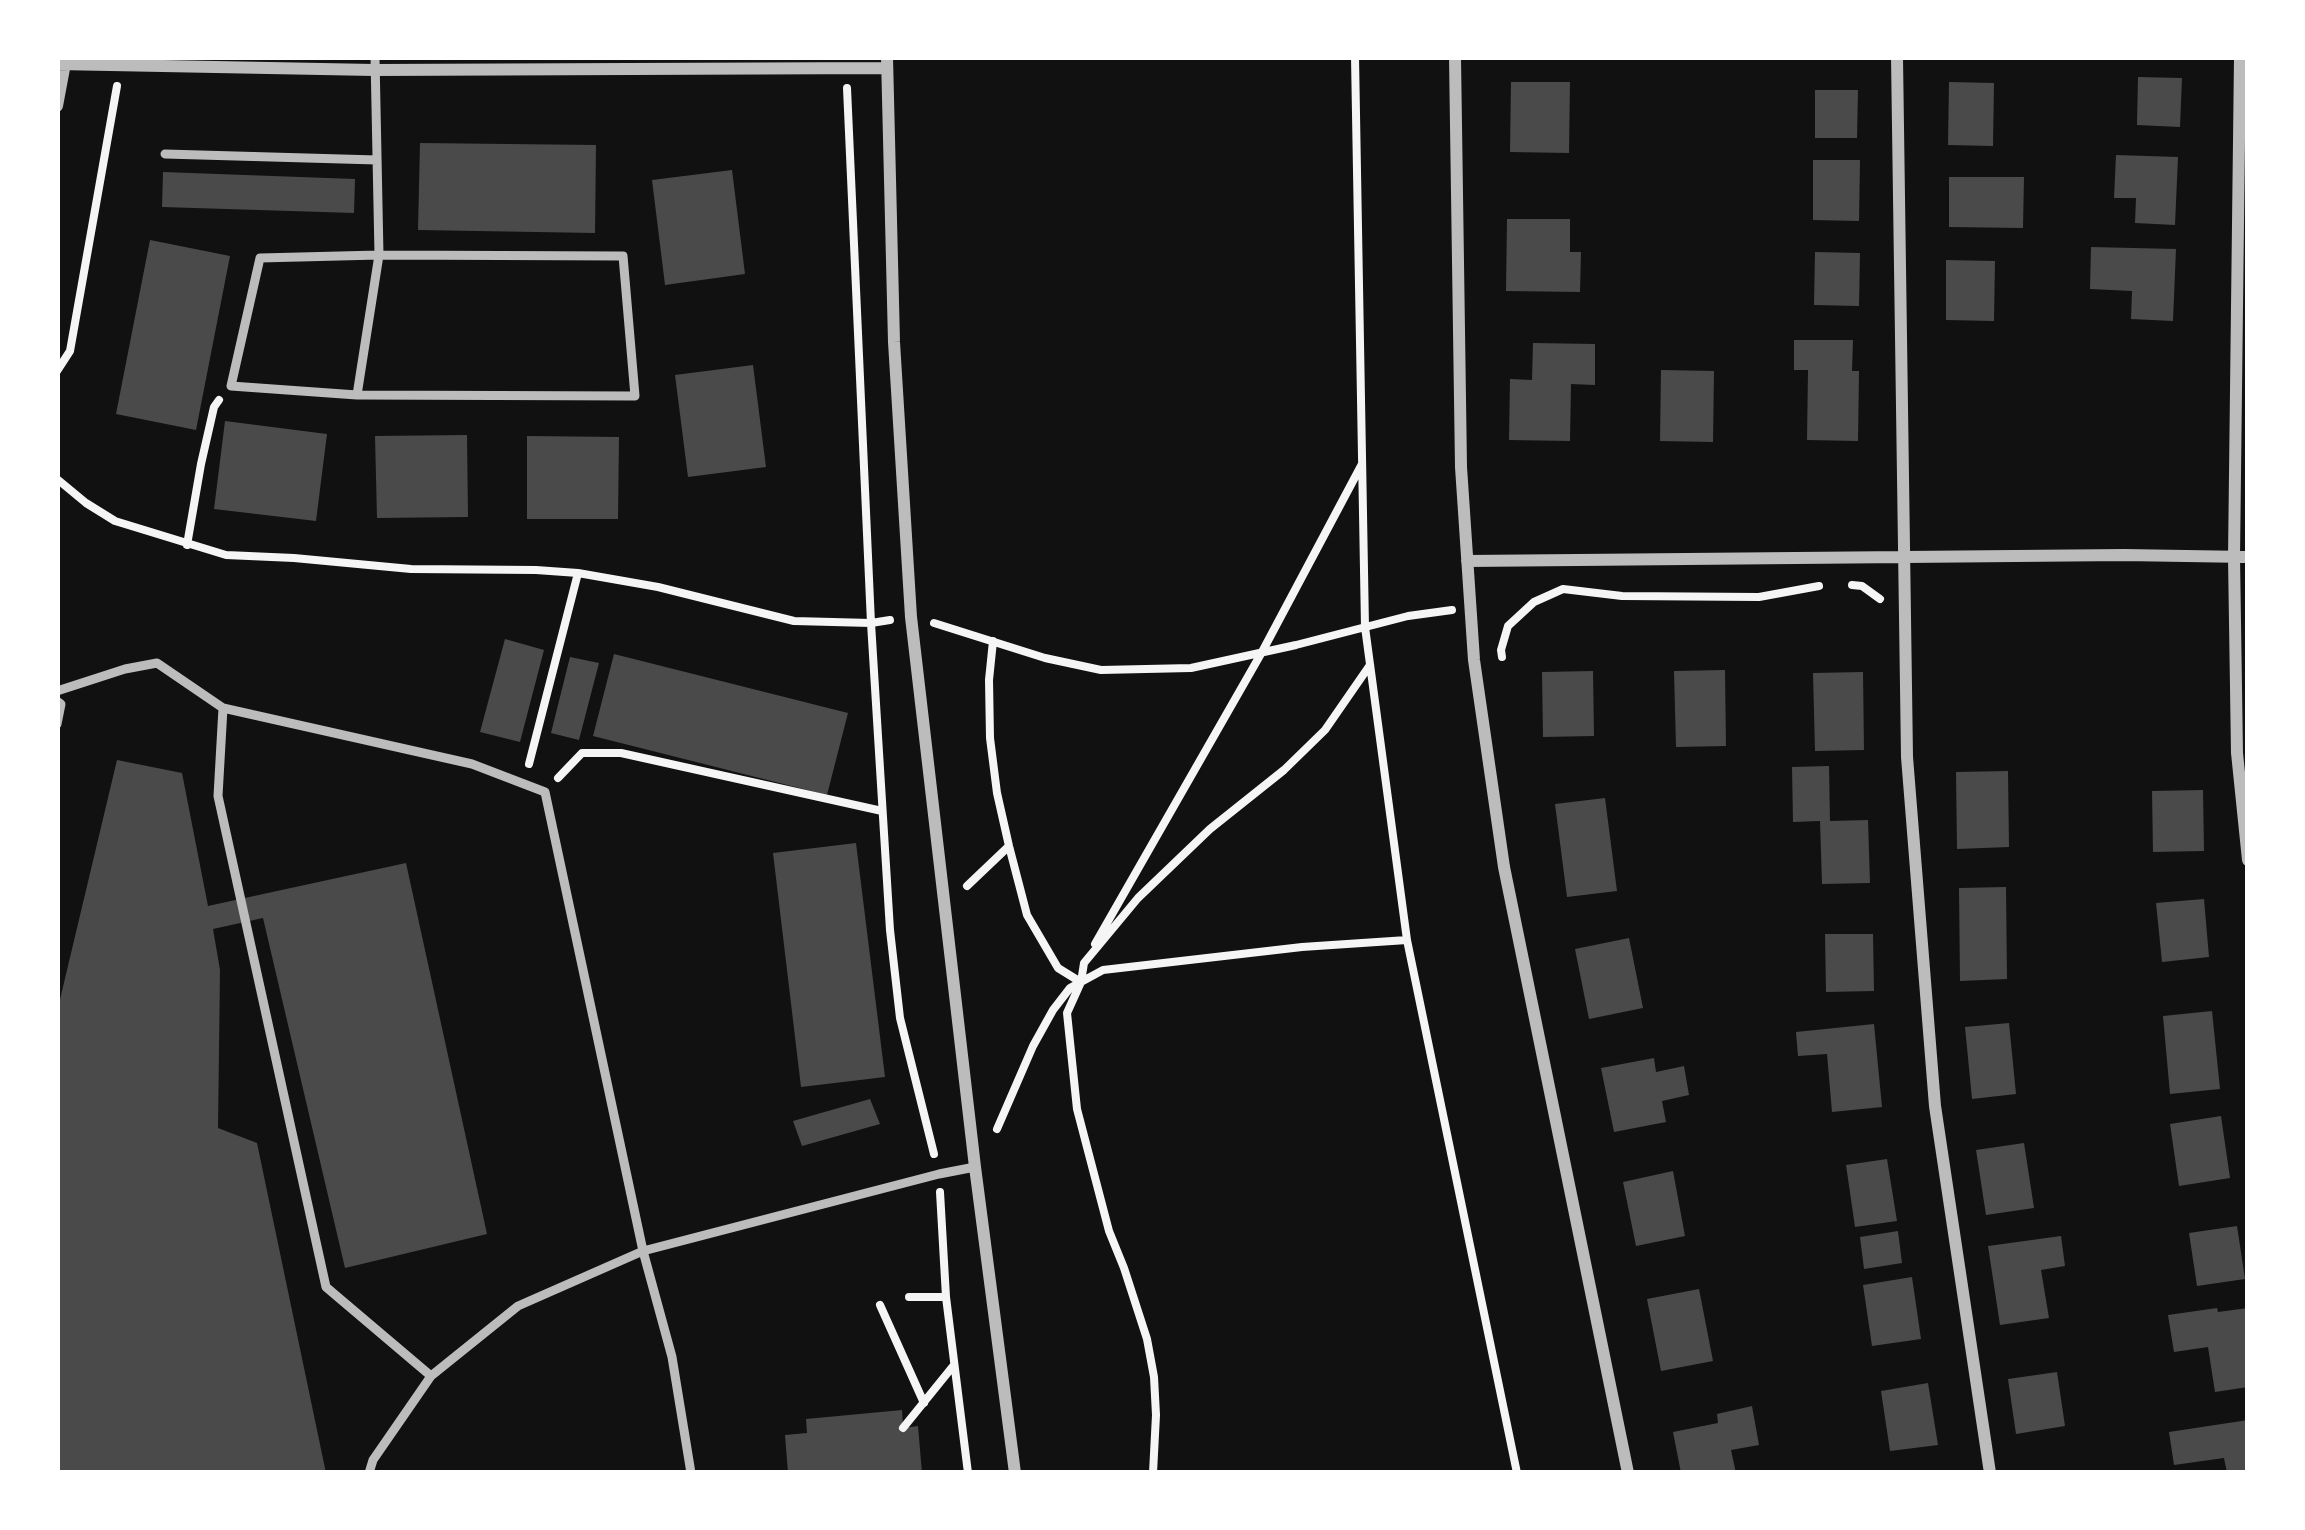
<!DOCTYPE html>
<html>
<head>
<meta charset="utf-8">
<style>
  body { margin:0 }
  #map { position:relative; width:2305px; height:1530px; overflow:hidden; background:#111; font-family:Poppins,sans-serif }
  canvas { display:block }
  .frame { position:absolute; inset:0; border:60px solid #fff; pointer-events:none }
</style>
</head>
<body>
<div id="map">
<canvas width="2305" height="1530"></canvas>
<div class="frame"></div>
</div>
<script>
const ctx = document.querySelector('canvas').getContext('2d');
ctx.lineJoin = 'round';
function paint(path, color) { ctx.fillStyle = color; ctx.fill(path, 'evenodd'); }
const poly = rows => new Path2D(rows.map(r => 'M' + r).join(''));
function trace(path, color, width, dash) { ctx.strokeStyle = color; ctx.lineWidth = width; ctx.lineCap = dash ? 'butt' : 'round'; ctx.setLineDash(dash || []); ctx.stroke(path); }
paint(poly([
  [2138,77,2182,78,2180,127,2137,125],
  [1511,82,1570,82,1569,153,1510,152],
  [1949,82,1994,83,1993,146,1948,145],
  [1815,90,1858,90,1857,138,1815,138],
  [420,143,596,145,595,233,418,230],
  [2116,155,2178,157,2175,225,2135,223,2136,198,2114,198],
  [1813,160,1860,160,1859,221,1813,220],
  [732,170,745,274,665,285,652,180],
  [163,172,355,179,354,213,162,207],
  [1949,177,2024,177,2023,228,1949,227],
  [1507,219,1570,219,1570,252,1581,252,1580,292,1506,291],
  [150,240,230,256,196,430,116,414],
  [2091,247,2176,249,2173,321,2131,319,2132,291,2090,289],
  [1815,252,1860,253,1859,306,1814,305],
  [1946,260,1995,261,1994,321,1946,320],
  [1794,340,1853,340,1852,371,1859,371,1858,441,1807,440,1808,370,1794,370],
  [1533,343,1595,344,1595,385,1571,384,1570,441,1509,440,1510,379,1532,380],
  [753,365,766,467,688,477,675,375],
  [1661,370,1714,371,1713,442,1660,441],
  [225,421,327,434,316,521,214,509],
  [467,435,468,517,377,518,375,436],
  [527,436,619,437,618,519,527,519],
  [505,639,544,650,520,742,480,732],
  [614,654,848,713,827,795,593,736],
  [570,657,599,663,579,740,551,733],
  [1725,670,1726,746,1676,747,1674,671],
  [1593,671,1594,736,1543,737,1542,672],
  [1863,672,1864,750,1815,751,1813,673],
  [117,760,182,773,208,906,406,863,487,1234,345,1268,263,918,213,929,220,970,218,1128,257,1143,326,1473,57,1473,57,1012],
  [1829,766,1830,821,1868,820,1870,883,1822,884,1820,821,1793,822,1792,767],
  [2008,771,2009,847,1957,849,1956,772],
  [2203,790,2204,851,2153,852,2152,791],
  [1605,798,1617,891,1567,897,1555,804],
  [856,843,885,1077,801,1087,773,853],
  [2006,887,2007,979,1960,981,1959,888],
  [2204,899,2209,957,2162,962,2156,903],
  [1825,934,1873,934,1874,991,1826,992],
  [1629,938,1643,1008,1589,1019,1575,949],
  [2212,1011,2220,1089,2170,1094,2163,1016],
  [2009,1023,2016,1094,1972,1099,1965,1027],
  [1874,1024,1882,1107,1832,1112,1827,1054,1798,1056,1796,1032],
  [1654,1058,1656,1072,1684,1066,1689,1095,1662,1101,1666,1122,1614,1132,1601,1068],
  [870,1099,880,1124,802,1146,793,1121],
  [2221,1116,2230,1178,2179,1186,2170,1124],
  [2024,1143,2034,1208,1986,1215,1976,1150],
  [1887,1159,1897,1221,1855,1227,1846,1165],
  [1673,1171,1685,1236,1636,1246,1623,1182],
  [2237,1226,2245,1279,2197,1286,2189,1233],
  [1898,1231,1902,1263,1864,1269,1860,1237],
  [2061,1236,2065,1266,2041,1270,2049,1318,2000,1325,1988,1246],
  [1912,1277,1921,1339,1872,1346,1863,1285],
  [1699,1289,1713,1361,1661,1371,1647,1299],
  [2217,1308,2218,1312,2248,1308,2248,1387,2215,1392,2208,1347,2174,1352,2168,1315],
  [2057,1372,2065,1426,2016,1434,2008,1379],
  [1928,1383,1938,1445,1890,1451,1881,1391],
  [1752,1406,1759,1445,1731,1450,1736,1473,1681,1473,1673,1432,1718,1423,1717,1414],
  [902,1410,903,1428,918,1426,922,1473,788,1473,785,1435,807,1433,806,1419],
  [2248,1420,2248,1473,2227,1473,2224,1458,2174,1465,2169,1432]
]), '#4a4a4a');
trace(poly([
  [1355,57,1365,627,1407,940,1517,1473],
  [847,88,871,623,890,930,900,1018,934,1154],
  [57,371,70,351,117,86],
  [57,479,86,503,115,521,226,555,294,558,411,569,536,570,578,573,658,587,794,621,871,623,890,620],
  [187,545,201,464,214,407,219,400],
  [1852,585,1862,586,1880,599],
  [934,623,1045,658,1101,670,1191,668,1296,645,1408,616,1452,610],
  [993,641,989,680,990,738,997,793,1009,846,1027,915,1058,968,1079,981],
  [1502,657,1501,650,1508,626,1534,602,1563,589,1622,596,1759,597,1819,586],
  [529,764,578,573],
  [558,778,582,753,621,753,882,811],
  [967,886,1008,847],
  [1095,944,1262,652,1362,464],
  [997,1129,1033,1046,1053,1010,1070,988,1103,970,1302,947,1407,940],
  [940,1192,946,1297,968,1473],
  [909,1297,946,1297],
  [880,1305,924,1403],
  [903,1428,954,1365],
  [1153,1473,1156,1415,1154,1377,1147,1339,1124,1268,1109,1231,1077,1109,1067,1013,1081,982,1084,963,1138,898,1210,829,1284,770,1325,730,1370,665]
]), '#f5f5f5', 8);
trace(poly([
  [165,154,377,160],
  [379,255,623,256,635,396,357,395,231,386,260,258,379,255],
  [357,395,379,255,375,57],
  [57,691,125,669,157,663,223,708,218,796,326,1287,431,1376],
  [57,701,61,704,57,724],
  [223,708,472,764,545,792,643,1251,672,1357,691,1473],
  [369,1473,373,1460,431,1376,518,1306,643,1251,939,1174,975,1167]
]), '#bcbcbc', 9);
trace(poly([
  [887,57,894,342,911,617,975,1167,1015,1473],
  [1455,57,1461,467,1474,660,1504,867,1628,1473],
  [1897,57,1907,757,1935,1106,1990,1473],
  [2240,57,2234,557,2237,753,2248,860],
  [57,64,374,70,887,68],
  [57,106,66,58],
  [1467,561,2124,555,2248,557]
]), '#bcbcbc', 12);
</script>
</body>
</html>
